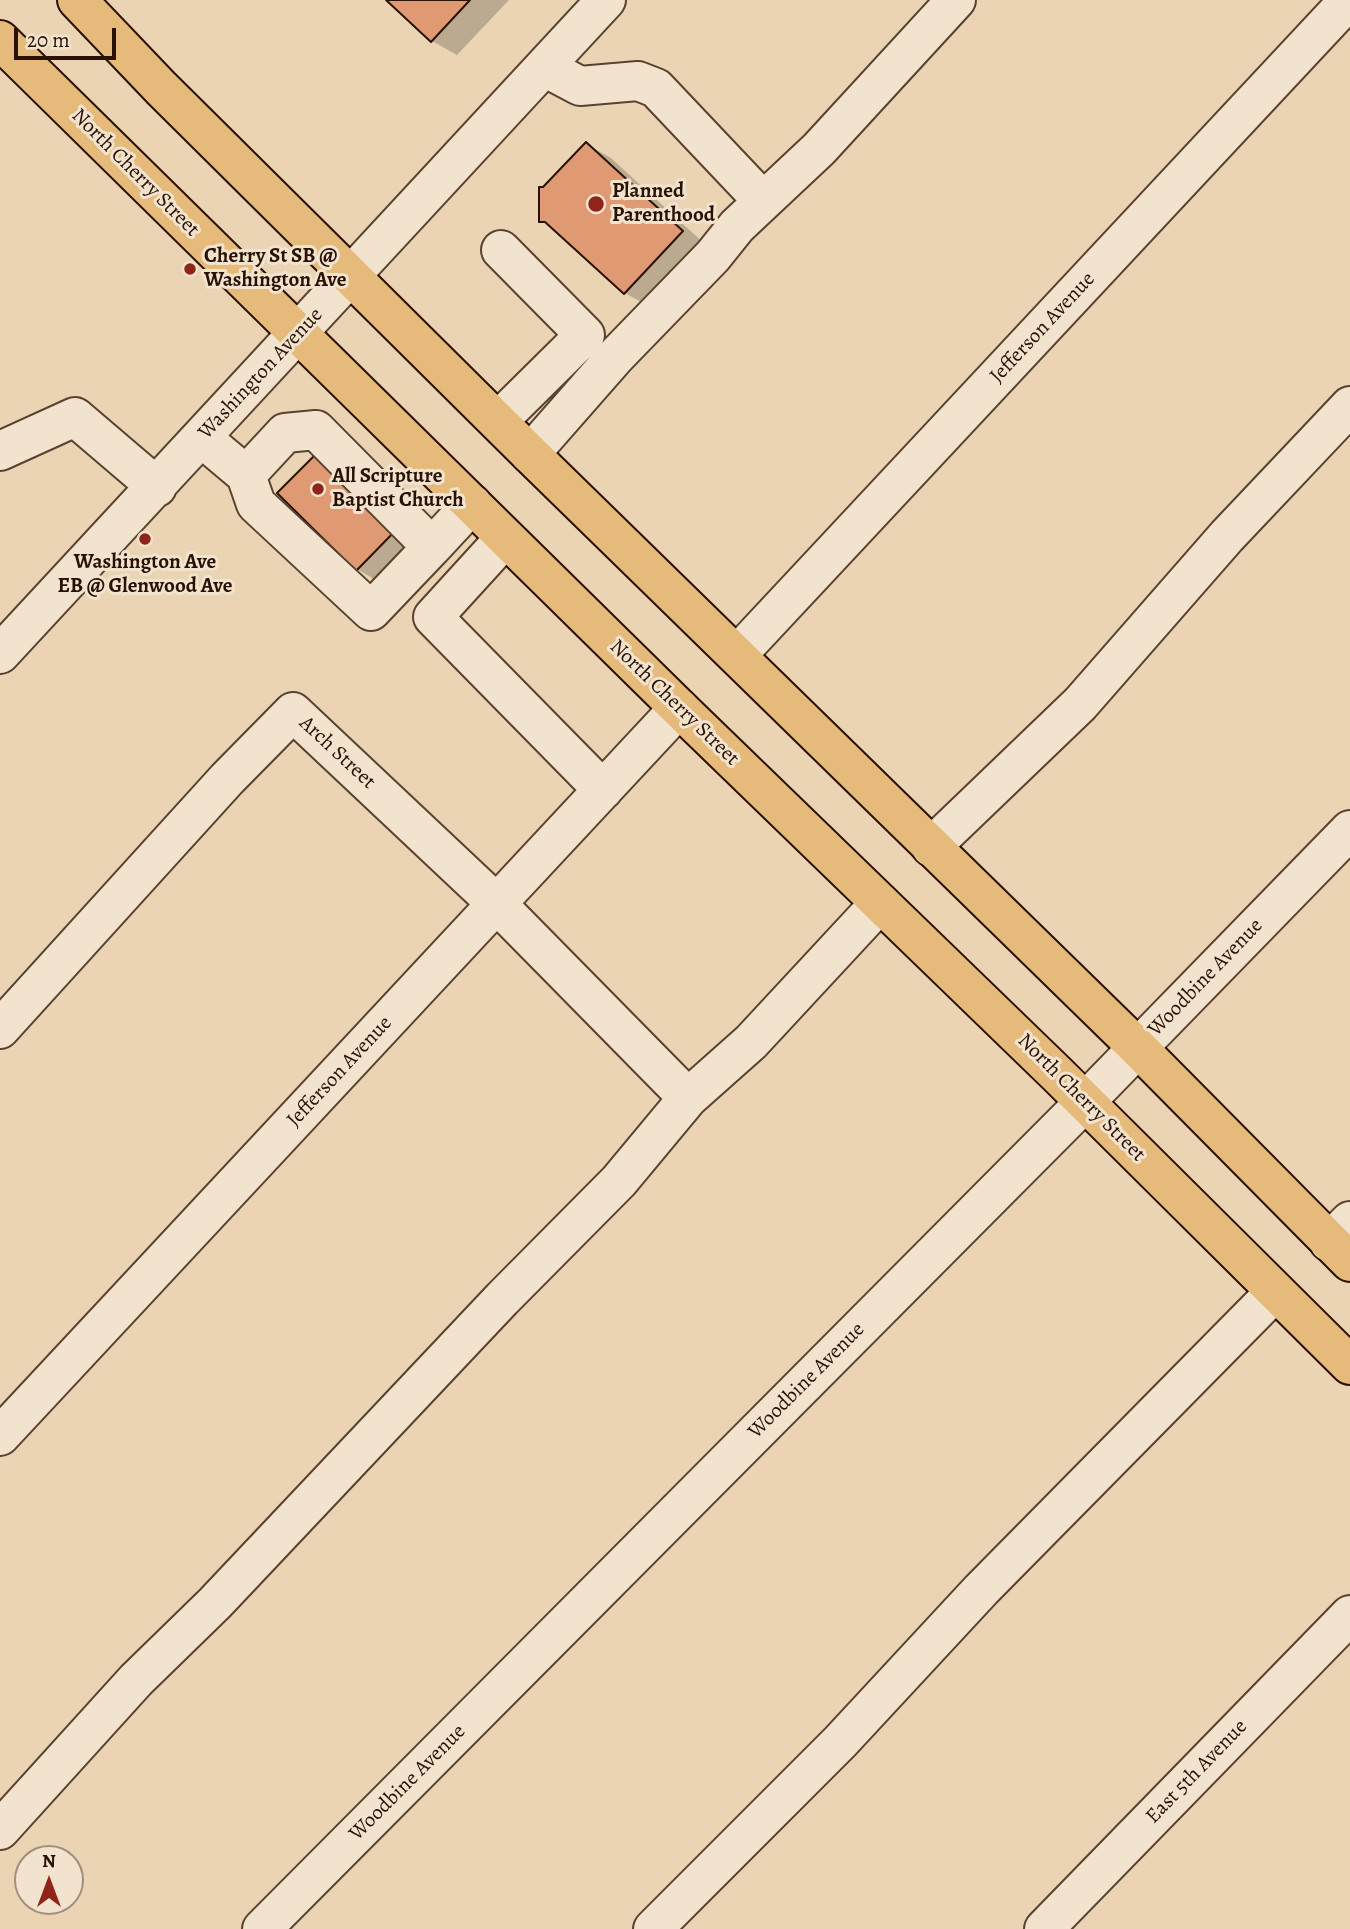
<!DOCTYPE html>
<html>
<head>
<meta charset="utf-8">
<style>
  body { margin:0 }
  #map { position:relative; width:1350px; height:1929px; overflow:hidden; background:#ead4b4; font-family:Alegreya,serif }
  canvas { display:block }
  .north { position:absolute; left:14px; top:1845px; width:70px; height:70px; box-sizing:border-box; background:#f1e3ce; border:2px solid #a18f7d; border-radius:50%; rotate:0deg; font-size:19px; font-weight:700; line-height:28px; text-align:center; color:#291103 }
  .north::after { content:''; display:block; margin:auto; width:24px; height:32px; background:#8f2418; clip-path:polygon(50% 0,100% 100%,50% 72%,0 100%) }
  .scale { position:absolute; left:14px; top:28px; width:102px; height:32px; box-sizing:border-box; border:4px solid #291103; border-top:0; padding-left:9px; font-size:21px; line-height:24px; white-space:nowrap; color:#291103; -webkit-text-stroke:5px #f1e3ce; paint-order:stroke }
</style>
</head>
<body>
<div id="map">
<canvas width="1350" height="1929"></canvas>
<div class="north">N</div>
<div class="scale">20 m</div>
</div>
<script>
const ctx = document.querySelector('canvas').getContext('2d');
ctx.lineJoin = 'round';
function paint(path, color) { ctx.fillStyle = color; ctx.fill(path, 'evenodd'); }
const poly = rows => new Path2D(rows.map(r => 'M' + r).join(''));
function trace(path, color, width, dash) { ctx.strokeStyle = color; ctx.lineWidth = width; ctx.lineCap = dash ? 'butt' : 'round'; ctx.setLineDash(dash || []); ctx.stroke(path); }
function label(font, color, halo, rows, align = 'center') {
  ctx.font = font + ' Alegreya,serif'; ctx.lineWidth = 6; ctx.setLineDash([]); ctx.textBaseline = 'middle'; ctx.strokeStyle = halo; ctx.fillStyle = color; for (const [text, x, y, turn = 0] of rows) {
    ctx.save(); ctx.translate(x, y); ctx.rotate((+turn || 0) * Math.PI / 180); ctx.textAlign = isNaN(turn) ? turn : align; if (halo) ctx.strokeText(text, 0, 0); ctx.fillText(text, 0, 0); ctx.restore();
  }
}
paint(poly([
  [388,0,509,0,457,55,432,41],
  [586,144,611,158,707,246,650,307,625,293,556,230,541,221,544,189],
  [346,466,424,542,382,584,357,569]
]), '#0003');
const building = poly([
  [386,0,470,0,431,42,386,0],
  [586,142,683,231,624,294,545,222,539,222,539,187,543,187,586,142],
  [321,449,400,526,356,571,277,493,321,449]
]);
paint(building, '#df9a73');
trace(building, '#291103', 2);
const minor = poly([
  [544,67,580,86,638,81,656,88,763,201],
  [498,421,585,335,501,250],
  [202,438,246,475,285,433,316,430,432,547,472,504],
  [0,451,75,417,157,487],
  [530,454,616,356,713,256,737,226,819,149,956,0],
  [246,475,256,504,371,611,432,547],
  [505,538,433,617,603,790],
  [0,654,606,0],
  [737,655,1349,0],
  [931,847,1080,704,1227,536,1350,406],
  [0,1029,227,779,293,712,497,904,688,1098],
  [1329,1242,1350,1221],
  [0,1436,679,708],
  [0,1830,136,1680,215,1603,502,1299,619,1181,688,1098,751,1042,880,903],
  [262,1929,1085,1102,1350,830],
  [653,1929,840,1742,981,1590,1275,1292],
  [1044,1929,1350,1615]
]);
const major = poly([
  [77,0,161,88,530,454,1138,1048,1350,1262],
  [0,40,679,708,1057,1074,1350,1365]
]);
trace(minor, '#59422f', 42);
trace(major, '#291103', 42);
trace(minor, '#f1e3ce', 38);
trace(major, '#e5ba7a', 38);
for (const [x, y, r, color] of [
  [596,204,9,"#8f2418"],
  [190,269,7,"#8f2418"],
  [318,489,7,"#8f2418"],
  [145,539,7,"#8f2418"]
]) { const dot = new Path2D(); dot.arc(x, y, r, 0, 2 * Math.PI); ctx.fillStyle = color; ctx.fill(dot); trace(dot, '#f1e3ce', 2.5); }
label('21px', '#291103', '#f1e3ce', [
  ["North Cherry Street",135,173,45],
  ["Jefferson Avenue",1043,328,-47],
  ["Washington Avenue",261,374,-47],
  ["North Cherry Street",674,703,44],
  ["Arch Street",337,753,43],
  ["Woodbine Avenue",1206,978,-46],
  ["Jefferson Avenue",340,1072,-47],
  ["North Cherry Street",1081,1098,45],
  ["Woodbine Avenue",807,1381,-45],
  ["East 5th Avenue",1197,1772,-46],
  ["Woodbine Avenue",408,1783,-45]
]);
label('bold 21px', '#291103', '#f1e3ce', [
  ["Planned",612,192],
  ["Parenthood",612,216],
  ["Cherry St SB @",204,257],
  ["Washington Ave",204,281],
  ["All Scripture",332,477],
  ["Baptist Church",332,501],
  ["Washington Ave",145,563,"center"],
  ["EB @ Glenwood Ave",145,587,"center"]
], 'left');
</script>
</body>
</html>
